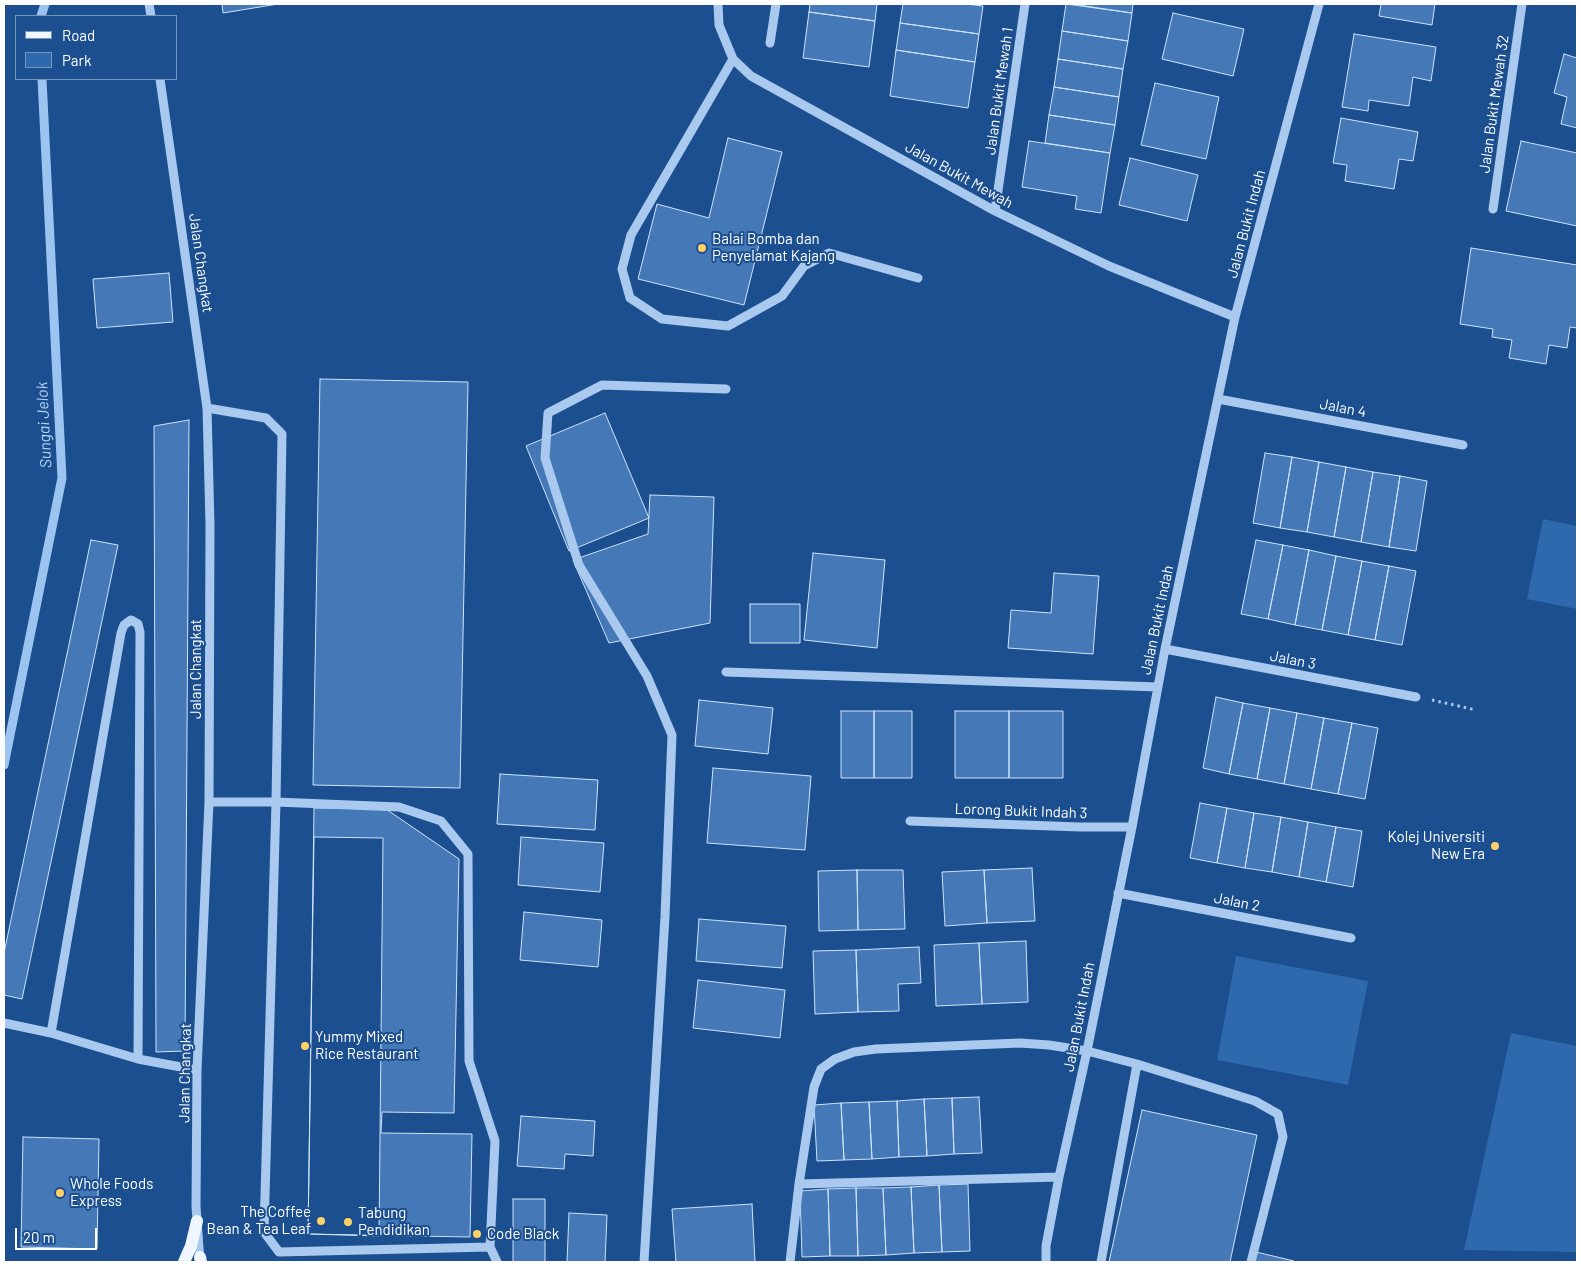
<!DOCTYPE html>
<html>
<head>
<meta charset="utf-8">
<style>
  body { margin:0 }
  #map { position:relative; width:1581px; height:1266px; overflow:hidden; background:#1b4f8f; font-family:Barlow,sans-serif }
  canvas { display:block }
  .frame { position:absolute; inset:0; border:5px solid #fff; pointer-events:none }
  .legend { position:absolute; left:15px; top:15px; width:162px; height:65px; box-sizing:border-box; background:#1b4f8f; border:1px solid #7695bc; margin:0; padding:6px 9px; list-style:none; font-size:15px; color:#fff }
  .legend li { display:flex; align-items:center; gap:10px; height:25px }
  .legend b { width:25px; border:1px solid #7695bc }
  .scale { position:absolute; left:15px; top:1228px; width:82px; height:22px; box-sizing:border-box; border:2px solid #fff; border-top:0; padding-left:6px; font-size:15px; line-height:18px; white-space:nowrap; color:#fff; -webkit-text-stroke:4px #1b4f8f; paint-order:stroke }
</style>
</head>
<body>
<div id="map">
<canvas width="1581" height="1266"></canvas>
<div class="frame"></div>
<ul class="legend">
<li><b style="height:6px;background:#f0f6ff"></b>Road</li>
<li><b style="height:14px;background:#2e69ad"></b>Park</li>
</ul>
<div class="scale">20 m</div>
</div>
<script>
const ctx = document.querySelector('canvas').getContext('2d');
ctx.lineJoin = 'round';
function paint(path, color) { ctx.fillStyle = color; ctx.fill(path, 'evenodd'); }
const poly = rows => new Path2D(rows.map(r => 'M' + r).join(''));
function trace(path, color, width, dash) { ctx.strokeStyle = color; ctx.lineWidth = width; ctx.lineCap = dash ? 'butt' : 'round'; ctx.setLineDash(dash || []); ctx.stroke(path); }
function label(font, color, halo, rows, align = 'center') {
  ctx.font = font + ' Barlow,sans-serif'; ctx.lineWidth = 4; ctx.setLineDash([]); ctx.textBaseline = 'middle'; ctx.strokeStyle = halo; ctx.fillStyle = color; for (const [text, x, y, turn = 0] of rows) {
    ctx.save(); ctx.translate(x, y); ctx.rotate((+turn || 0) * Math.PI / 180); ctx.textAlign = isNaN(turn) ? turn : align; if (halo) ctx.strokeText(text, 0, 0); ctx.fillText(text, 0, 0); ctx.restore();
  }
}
paint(poly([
  [1543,519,1577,526,1577,609,1527,599],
  [1236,956,1368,981,1348,1085,1217,1060],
  [1511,1033,1577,1046,1577,1252,1464,1250]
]), '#2e69ad');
trace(poly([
  [41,16,45,4],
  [4,765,62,478,42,79]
]), '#9cc4f0', 9);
const building = poly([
  [222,4,278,4,223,13,222,4],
  [810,4,877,4,875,21,809,12,810,4],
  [903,4,966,4,983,6,979,34,900,23,903,4],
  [1066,4,1132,13,1128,41,1062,31,1066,4],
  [1072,4,1133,4,1132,13,1072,4],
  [1381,4,1435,4,1432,25,1379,16,1381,4],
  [809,12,875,21,869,67,803,58,809,12],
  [1173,13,1244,29,1233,76,1162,59,1173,13],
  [900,23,979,34,975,62,896,50,900,23],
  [1062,31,1128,41,1123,69,1058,59,1062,31],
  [1354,34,1436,47,1431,81,1413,77,1409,106,1369,100,1368,111,1342,107,1354,34],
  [896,50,975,62,968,108,890,96,896,50],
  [1564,54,1577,58,1577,128,1561,124,1567,97,1554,93,1564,54],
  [1058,59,1123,69,1119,97,1054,87,1058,59],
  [1155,83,1219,97,1206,159,1141,145,1155,83],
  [1054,87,1119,97,1115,125,1049,115,1054,87],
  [1049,115,1115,125,1110,153,1045,143,1049,115],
  [1341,118,1418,132,1413,161,1399,159,1394,189,1345,181,1347,165,1333,163,1341,118],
  [728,138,782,152,744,305,638,279,657,204,709,218,728,138],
  [1029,141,1110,153,1101,213,1075,209,1077,196,1022,187,1029,141],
  [1521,141,1577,153,1577,226,1506,211,1521,141],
  [1130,158,1198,175,1187,221,1119,205,1130,158],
  [1471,248,1577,265,1577,328,1570,327,1567,348,1549,345,1546,364,1509,358,1512,340,1492,337,1493,329,1460,324,1471,248],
  [169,273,173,322,97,328,93,279,169,273],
  [320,379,468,382,460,788,313,785,320,379],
  [605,413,649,518,569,551,526,446,605,413],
  [189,420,185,1051,156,1052,154,426,189,420],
  [1265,453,1292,457,1280,528,1253,523,1265,453],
  [1292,457,1319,462,1307,532,1280,528,1292,457],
  [1319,462,1346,467,1334,537,1307,532,1319,462],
  [1346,467,1373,472,1361,542,1334,537,1346,467],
  [1373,472,1400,476,1389,547,1361,542,1373,472],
  [1400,476,1427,481,1416,551,1389,547,1400,476],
  [650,495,714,497,710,623,609,643,573,560,648,534,650,495],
  [91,540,118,545,22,999,4,995,4,953,91,540],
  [1256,540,1283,545,1268,619,1241,614,1256,540],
  [1283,545,1309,550,1295,625,1268,619,1283,545],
  [1309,550,1336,556,1322,630,1295,625,1309,550],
  [813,553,885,560,877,648,804,640,813,553],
  [1336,556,1362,561,1348,635,1322,630,1336,556],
  [1362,561,1389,566,1375,640,1348,635,1362,561],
  [1389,566,1416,571,1402,645,1375,640,1389,566],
  [1054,573,1099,576,1093,654,1008,648,1011,610,1051,613,1054,573],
  [750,604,800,604,800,643,750,643,750,604],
  [1216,697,1243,703,1229,774,1203,768,1216,697],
  [699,700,773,708,768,754,695,746,699,700],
  [1243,703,1270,708,1257,779,1229,774,1243,703],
  [1270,708,1297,713,1284,784,1257,779,1270,708],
  [841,711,874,711,874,778,841,778,841,711],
  [874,711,912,711,912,778,874,778,874,711],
  [955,711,1009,711,1009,778,955,778,955,711],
  [1009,711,1063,711,1063,778,1009,778,1009,711],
  [1297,713,1324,718,1311,789,1284,784,1297,713],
  [1324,718,1352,723,1338,794,1311,789,1324,718],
  [1352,723,1378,728,1365,799,1338,794,1352,723],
  [713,768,811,776,805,850,707,843,713,768],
  [500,774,598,780,595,830,497,824,500,774],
  [1200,803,1227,808,1217,863,1190,858,1200,803],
  [314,808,386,809,459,859,454,1113,382,1112,381,1133,472,1134,470,1237,308,1234,314,808],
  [1227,808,1254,813,1245,868,1217,863,1227,808],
  [1254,813,1281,817,1272,872,1245,868,1254,813],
  [1281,817,1308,822,1299,877,1272,872,1281,817],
  [1308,822,1336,827,1326,882,1299,877,1308,822],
  [1336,827,1362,831,1353,887,1326,882,1336,827],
  [314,837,383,838,379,1236,308,1234,314,837],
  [521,837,604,843,600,892,518,885,521,837],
  [1032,868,1035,921,987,923,984,870,1032,868],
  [857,870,858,930,819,931,818,871,857,870],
  [857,870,903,870,905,929,858,930,857,870],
  [984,870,987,923,945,926,942,872,984,870],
  [524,912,602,920,598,967,520,960,524,912],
  [699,919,786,926,782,968,696,961,699,919],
  [1026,941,1028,1002,982,1004,979,943,1026,941],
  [979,943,982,1004,936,1006,934,945,979,943],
  [919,947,921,983,898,984,899,1011,858,1012,856,950,919,947],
  [856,950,858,1012,815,1014,813,951,856,950],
  [698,980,785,990,780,1038,693,1028,698,980],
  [979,1097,982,1153,954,1154,952,1098,979,1097],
  [952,1098,954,1154,927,1156,924,1099,952,1098],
  [924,1099,927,1156,899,1157,897,1101,924,1099],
  [897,1101,899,1157,872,1159,869,1102,897,1101],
  [869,1102,872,1159,844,1160,841,1103,869,1102],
  [841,1103,844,1160,817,1161,814,1105,841,1103],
  [1142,1110,1257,1135,1230,1262,1109,1262,1142,1110],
  [521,1116,595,1121,593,1156,565,1154,564,1169,517,1166,521,1116],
  [23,1137,99,1139,97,1249,21,1247,23,1137],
  [968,1184,970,1251,942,1252,939,1185,968,1184],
  [939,1185,942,1252,914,1253,911,1187,939,1185],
  [911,1187,914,1253,886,1255,883,1188,911,1187],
  [856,1188,858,1256,830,1256,828,1189,856,1188],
  [856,1188,883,1188,886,1255,858,1256,856,1188],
  [828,1189,830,1256,802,1257,800,1191,828,1189],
  [513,1199,545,1199,545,1262,513,1262,513,1199],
  [752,1204,755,1262,676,1262,672,1209,752,1204],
  [569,1213,607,1215,605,1262,567,1262,569,1213],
  [1256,1252,1294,1261,1294,1262,1254,1262,1256,1252]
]);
paint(building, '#4478b7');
trace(building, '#cfe3fa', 1);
trace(poly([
  [1432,700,1476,710]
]), '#a9c9ee', 3, [2.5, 4]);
trace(poly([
  [149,4,151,16],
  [718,4,719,25,733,59,751,76,995,211,1109,266,1235,317],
  [770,43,776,4],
  [733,59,631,235,622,269,630,298,662,319,728,326,782,296,804,266,829,253,918,278],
  [160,79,207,408,210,525,209,802,197,1070,196,1206,200,1262],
  [1493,209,1522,4],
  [995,211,1025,4],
  [1218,399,1463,445],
  [207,408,266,418,282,434,276,802,264,1232,279,1252,490,1247,495,1141,469,1061,468,854,441,821,399,807,276,802,209,802],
  [1165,649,1416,697],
  [726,672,1158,687],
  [910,821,1080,827,1132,827],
  [1118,893,1351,938],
  [4,1023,51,1033,138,1059,197,1070],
  [51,1033,121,633,124,625,131,620,138,624,140,632,138,1059],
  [799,1184,1059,1177],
  [490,1247,497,1262],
  [644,1262,665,917,672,735,647,676,579,565,545,458,548,413,602,385,726,389],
  [790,1262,799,1184,814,1087,821,1069,835,1059,854,1052,876,1049,1020,1043,1049,1045,1087,1051,1137,1064,1255,1101,1278,1114,1283,1137,1251,1262],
  [1046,1262,1046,1246,1059,1177,1087,1051,1132,827,1165,649,1235,317,1319,4],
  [1101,1262,1137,1064]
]), '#a9c9ee', 9);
trace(poly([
  [200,1257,201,1262],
  [184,1262,191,1246,197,1221]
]), '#f0f6ff', 12);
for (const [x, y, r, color] of [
  [702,248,5,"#ffd166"],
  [1495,846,5,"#ffd166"],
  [305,1046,5,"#ffd166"],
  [60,1193,5,"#ffd166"],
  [321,1221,5,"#ffd166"],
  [348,1222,5,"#ffd166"],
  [477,1234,5,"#ffd166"]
]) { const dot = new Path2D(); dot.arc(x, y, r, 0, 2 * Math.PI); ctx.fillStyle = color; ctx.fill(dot); trace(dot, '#1b4f8f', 2); }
label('15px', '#fff', '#1b4f8f', [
  ["Jalan Bukit Mewah 1",999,91,-82],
  ["Jalan Bukit Mewah 32",1494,104,-82],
  ["Jalan Bukit Mewah",959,175,29],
  ["Jalan Bukit Indah",1246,224,-75],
  ["Jalan Changkat",201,263,82],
  ["Jalan 4",1343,408,11],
  ["Jalan Bukit Indah",1157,620,-78],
  ["Jalan 3",1293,660,11],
  ["Jalan Changkat",196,669,-90],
  ["Lorong Bukit Indah 3",1021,811,2],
  ["Jalan 2",1237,902,11],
  ["Jalan Bukit Indah",1079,1017,-79],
  ["Jalan Changkat",185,1073,-89]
]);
label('15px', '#fff', '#1b4f8f', [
  ["Balai Bomba dan",712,239],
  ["Penyelamat Kajang",712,256],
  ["Kolej Universiti",1485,837,"right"],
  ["New Era",1485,854,"right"],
  ["Yummy Mixed",315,1037],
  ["Rice Restaurant",315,1054],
  ["Whole Foods",70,1184],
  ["Express",70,1201],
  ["The Coffee",311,1212,"right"],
  ["Bean & Tea Leaf",311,1229,"right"],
  ["Tabung",358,1213],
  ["Pendidikan",358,1230],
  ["Code Black",487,1234]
], 'left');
label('italic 16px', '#b5d3f5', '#1b4f8f', [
  ["Sungai Jelok",44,425,-93]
]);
</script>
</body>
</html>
